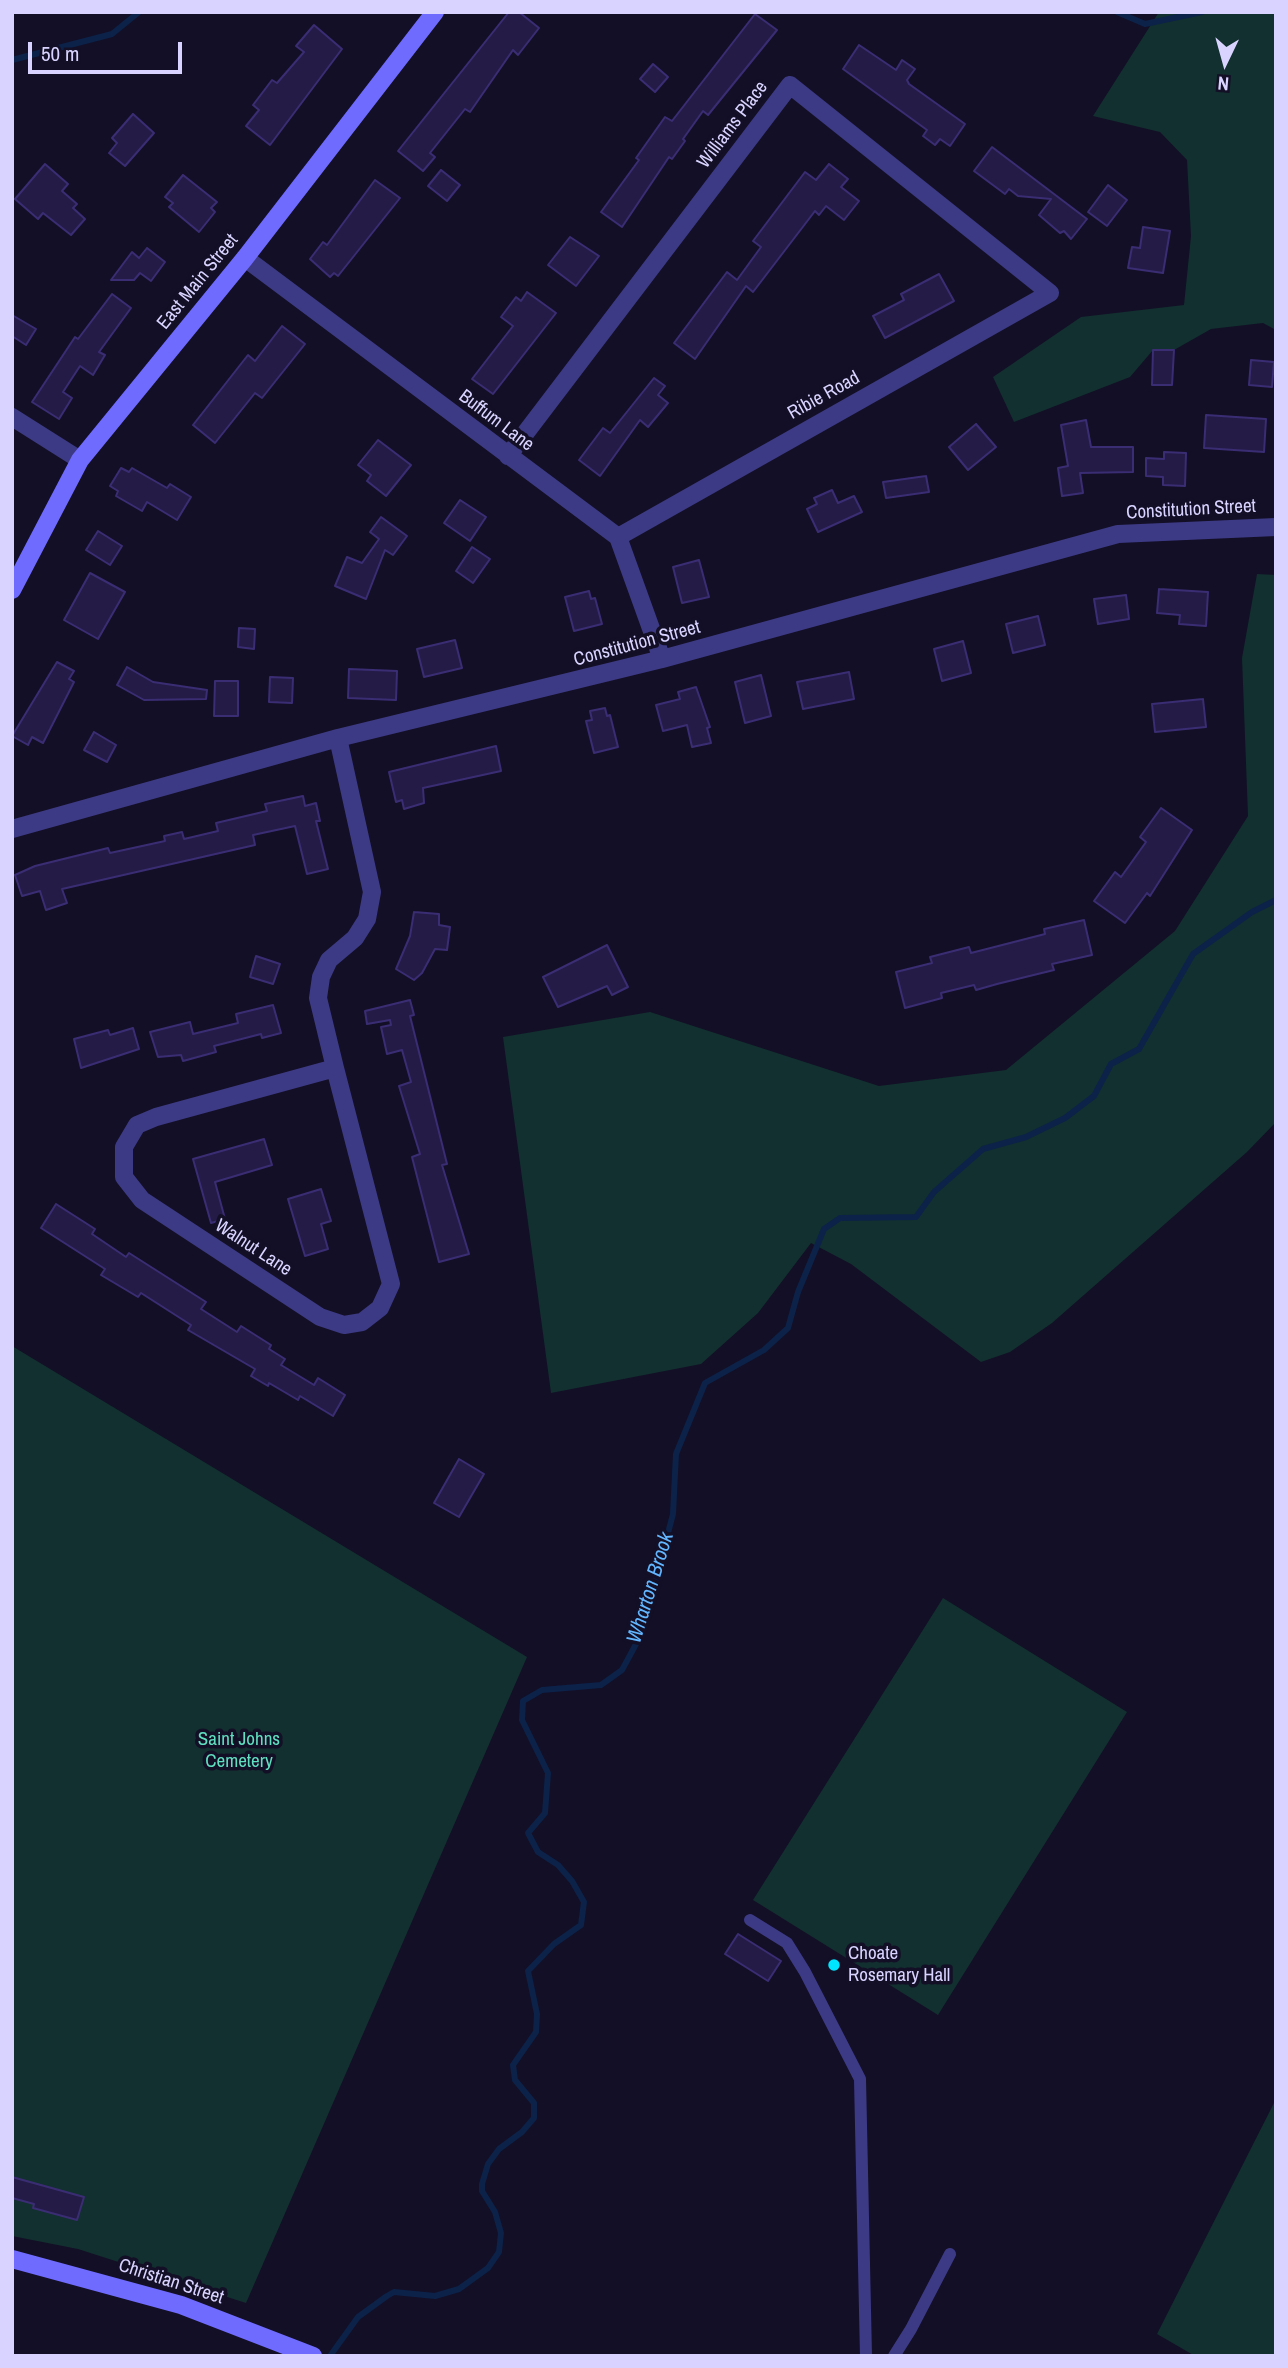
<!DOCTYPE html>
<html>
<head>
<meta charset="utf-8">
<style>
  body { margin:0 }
  #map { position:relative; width:1288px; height:2368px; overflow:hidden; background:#130f26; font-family:"Archivo Narrow",sans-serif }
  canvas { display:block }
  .frame { position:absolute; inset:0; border:14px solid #d9d4ff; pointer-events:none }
  .north { position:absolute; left:1190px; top:28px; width:70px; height:70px; -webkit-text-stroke:5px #130f26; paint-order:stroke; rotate:185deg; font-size:19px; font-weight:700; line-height:28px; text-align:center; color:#d9d4ff }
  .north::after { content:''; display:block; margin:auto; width:24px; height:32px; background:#d9d4ff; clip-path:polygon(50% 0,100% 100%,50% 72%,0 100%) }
  .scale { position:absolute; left:28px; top:42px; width:154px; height:32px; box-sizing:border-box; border:4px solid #d9d4ff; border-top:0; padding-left:9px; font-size:21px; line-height:24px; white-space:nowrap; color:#d9d4ff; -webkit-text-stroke:5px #130f26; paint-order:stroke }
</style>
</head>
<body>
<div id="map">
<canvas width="1288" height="2368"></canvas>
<div class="frame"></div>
<div class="north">N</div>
<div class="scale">50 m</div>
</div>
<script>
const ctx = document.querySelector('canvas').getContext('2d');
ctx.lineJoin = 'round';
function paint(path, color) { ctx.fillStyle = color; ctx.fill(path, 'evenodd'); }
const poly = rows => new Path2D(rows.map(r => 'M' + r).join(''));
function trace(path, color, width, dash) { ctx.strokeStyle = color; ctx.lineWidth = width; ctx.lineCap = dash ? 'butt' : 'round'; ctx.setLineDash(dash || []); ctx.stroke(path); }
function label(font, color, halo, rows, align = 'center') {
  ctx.font = font + ' "Archivo Narrow",sans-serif'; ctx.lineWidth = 7; ctx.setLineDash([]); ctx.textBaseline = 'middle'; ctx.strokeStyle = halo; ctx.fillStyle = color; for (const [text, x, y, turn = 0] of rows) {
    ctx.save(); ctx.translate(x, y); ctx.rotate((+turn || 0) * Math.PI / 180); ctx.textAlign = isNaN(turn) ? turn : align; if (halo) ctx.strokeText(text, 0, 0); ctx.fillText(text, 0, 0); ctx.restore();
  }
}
paint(poly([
  [1159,12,1276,12,1276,330,1263,323,1211,329,1174,350,1153,350,1130,377,1014,422,993,377,1081,317,1184,305,1191,236,1187,160,1160,132,1093,116],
  [1257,574,1276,575,1276,1122,1247,1152,1052,1323,1010,1352,981,1362,851,1264,811,1243,758,1313,701,1364,551,1393,503,1037,650,1012,879,1086,1006,1070,1175,931,1248,816,1242,658],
  [12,1346,527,1657,246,2303,78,2249,12,2236],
  [943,1598,1127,1712,938,2015,753,1900],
  [1276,2099,1276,2356,1195,2356,1157,2334]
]), '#12302f');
trace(poly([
  [1117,12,1145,24,1202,12],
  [12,60,112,34,139,12],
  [330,2356,358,2317,387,2296,394,2292,435,2296,459,2289,488,2268,499,2252,501,2233,495,2212,482,2191,482,2184,488,2164,499,2149,522,2132,534,2118,534,2103,515,2080,513,2065,536,2032,537,2014,528,1971,554,1944,581,1925,584,1902,572,1881,558,1865,538,1852,528,1833,545,1813,548,1773,522,1720,523,1701,542,1690,601,1685,622,1670,642,1633,673,1514,676,1454,705,1383,764,1350,788,1328,798,1292,824,1229,840,1218,916,1217,934,1192,983,1149,1026,1137,1065,1118,1094,1096,1111,1064,1139,1049,1193,954,1252,912,1276,900]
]), '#0c2248', 6);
const building = poly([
  [509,12,519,12,539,28,518,55,513,50,470,112,465,109,430,153,435,157,423,171,398,151,509,12],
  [755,14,777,30,708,115,703,111,683,139,685,141,672,159,669,157,622,227,601,212,639,160,636,158,665,117,672,121,755,14],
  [314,25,342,49,270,145,246,126,259,110,253,105,272,80,277,83,304,52,296,46,314,25],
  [859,45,896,70,902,60,915,69,907,80,909,84,965,124,950,146,940,139,935,145,923,136,927,130,843,69,859,45],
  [653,64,668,77,655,92,640,79,653,64],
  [133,114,154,133,125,166,109,153,117,143,112,138,133,114],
  [992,147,1087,219,1071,239,1064,231,1060,233,1039,215,1051,199,1018,196,1009,189,1005,194,974,171,992,147],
  [45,164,68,184,62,191,77,204,73,208,85,219,71,235,43,213,38,219,15,199,45,164],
  [829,164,848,179,841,187,859,201,844,220,826,206,819,215,815,211,753,292,746,286,695,359,674,343,727,272,737,280,761,247,753,241,805,172,816,180,829,164],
  [441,170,460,185,447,201,428,186,441,170],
  [183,175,217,202,211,208,215,212,199,232,169,207,173,203,165,197,183,175],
  [375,180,400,198,338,276,334,273,330,277,310,259,323,242,327,245,375,180],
  [1108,185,1127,200,1107,226,1088,212,1108,185],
  [1143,227,1170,231,1163,273,1128,268,1132,247,1140,248,1143,227],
  [570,237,599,256,576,286,548,265,570,237],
  [147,248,165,262,151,281,140,273,134,280,111,280,132,252,139,258,147,248],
  [939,274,954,301,885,338,873,316,904,300,901,294,939,274],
  [527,292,556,313,493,394,472,379,513,326,501,317,516,297,521,301,527,292],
  [112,294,131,308,99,352,105,355,93,375,80,366,63,392,72,398,59,419,32,402,75,337,78,339,112,294],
  [12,315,36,329,26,345,12,336,12,315],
  [282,326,305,344,262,398,255,393,215,443,193,425,248,355,255,361,282,326],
  [1153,350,1174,350,1172,385,1152,385,1153,350],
  [1251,360,1274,362,1272,387,1249,385,1251,360],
  [654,378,665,386,658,395,668,403,648,427,640,420,600,476,579,460,603,428,610,433,654,378],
  [1206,415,1266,419,1264,452,1204,448,1206,415],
  [1086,420,1091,447,1133,447,1133,472,1080,473,1083,493,1062,496,1058,468,1068,466,1061,425,1086,420],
  [976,424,996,447,968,470,949,447,976,424],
  [378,440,411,465,386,496,367,481,371,475,358,465,378,440],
  [1164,452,1186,453,1185,486,1163,485,1163,477,1146,476,1146,458,1164,459,1164,452],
  [121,468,129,472,132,468,167,488,170,484,191,497,177,520,147,502,142,511,116,496,118,491,110,486,121,468],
  [926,476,929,492,886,498,883,482,926,476],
  [832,490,838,503,854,496,862,512,818,532,807,509,817,504,814,498,832,490],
  [460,500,486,517,470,541,444,523,460,500],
  [381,517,407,536,393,555,385,550,366,599,335,586,347,557,362,563,379,539,370,532,381,517],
  [98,531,122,546,110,565,86,550,98,531],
  [472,547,490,559,473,583,456,571,472,547],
  [699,560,709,597,682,603,673,567,699,560],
  [90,573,125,592,98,639,64,620,90,573],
  [1159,589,1208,592,1206,626,1179,624,1180,615,1157,613,1159,589],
  [589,591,591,599,595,598,602,624,574,631,565,597,589,591],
  [1126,595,1129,619,1098,624,1094,599,1126,595],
  [1038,616,1045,645,1013,653,1006,624,1038,616],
  [239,628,255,629,254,649,238,647,239,628],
  [455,640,462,668,424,677,417,649,455,640],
  [963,641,971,673,942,681,934,649,963,641],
  [57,662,74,671,69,679,74,682,43,743,32,737,28,745,12,736,57,662],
  [127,667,153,682,207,690,206,699,144,700,117,685,127,667],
  [349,669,397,671,396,700,348,698,349,669],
  [849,672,854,699,803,709,797,682,849,672],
  [761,675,771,716,745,723,735,682,761,675],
  [270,677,293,678,292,703,269,702,270,677],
  [215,681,238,681,238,716,214,716,215,681],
  [696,687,710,727,707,728,711,743,692,747,687,725,663,731,656,705,680,699,678,692,696,687],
  [1203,699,1206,727,1155,732,1152,704,1203,699],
  [605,708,607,716,610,715,618,747,594,753,586,721,592,720,590,711,605,708],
  [94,732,116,745,107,762,84,750,94,732],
  [496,746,501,771,423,788,424,803,404,809,402,800,396,802,389,772,496,746],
  [303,796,305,806,316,803,320,821,316,821,328,869,307,874,295,826,253,835,255,845,62,889,67,903,46,910,40,891,22,896,15,875,35,866,108,848,110,853,165,841,164,836,182,832,184,839,218,831,216,823,267,811,265,804,303,796],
  [1161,808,1192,830,1150,896,1147,893,1125,923,1094,901,1115,872,1121,877,1146,842,1140,837,1161,808],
  [414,912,439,914,439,925,450,927,447,950,435,949,422,973,414,980,396,969,410,936,414,912],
  [1084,920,1092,955,1052,964,1054,970,997,984,976,990,974,985,941,993,942,998,905,1008,896,972,932,963,930,957,969,947,971,953,1045,934,1044,929,1084,920],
  [607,945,628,987,612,995,607,986,558,1007,543,977,607,945],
  [256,956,280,964,273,984,250,977,256,956],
  [410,1000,414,1015,410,1016,447,1164,442,1165,469,1254,439,1262,412,1157,420,1154,399,1086,411,1082,402,1050,387,1054,381,1027,391,1025,390,1020,367,1024,365,1011,410,1000],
  [273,1005,281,1033,262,1038,261,1034,214,1046,216,1052,183,1061,181,1055,158,1057,150,1032,190,1022,193,1034,238,1023,236,1014,273,1005],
  [133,1028,139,1049,81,1068,74,1039,108,1030,110,1035,133,1028],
  [264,1139,272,1165,215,1182,225,1219,211,1223,193,1159,264,1139],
  [321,1189,331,1221,321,1224,328,1249,305,1256,288,1199,321,1189],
  [56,1204,95,1229,92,1234,126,1257,129,1253,206,1302,201,1309,237,1332,241,1326,271,1345,269,1349,285,1359,281,1365,314,1385,318,1378,345,1395,333,1416,300,1396,298,1400,269,1383,268,1386,251,1376,255,1369,188,1330,191,1325,141,1293,138,1297,101,1275,105,1269,41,1228,56,1204],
  [459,1459,484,1474,459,1517,434,1503,459,1459],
  [738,1934,781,1961,768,1981,725,1954,738,1934],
  [12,2177,84,2197,77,2220,33,2208,34,2204,12,2198,12,2177]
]);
paint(building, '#241b47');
trace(building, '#3b2d73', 2);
trace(poly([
  [750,1920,787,1943,805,1972,860,2079,866,2356],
  [894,2356,911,2329,950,2254]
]), '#3d3a85', 12);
trace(poly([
  [245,258,618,537,662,659],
  [12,417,80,460],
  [508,456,790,85,1050,293,618,537],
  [12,829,338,738,662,659,1118,534,1276,527],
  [335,1068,391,1284,380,1308,362,1322,344,1325,320,1317,142,1200,124,1177,124,1147,137,1125,156,1117,335,1068],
  [335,1068,318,998,321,977,329,960,355,938,367,919,372,892,338,738]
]), '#3d3a85', 18);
trace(poly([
  [12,590,80,460,245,258,435,12],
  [12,2259,181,2305,313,2356]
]), '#6f6bff', 18);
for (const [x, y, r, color] of [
  [834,1965,7,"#00e5ff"]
]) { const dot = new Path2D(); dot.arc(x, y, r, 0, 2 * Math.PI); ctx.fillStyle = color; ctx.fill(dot); trace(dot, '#130f26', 2.5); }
label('19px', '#d9d4ff', '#130f26', [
  ["Williams Place",733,125,-53],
  ["East Main Street",198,282,-51],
  ["Ribie Road",824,396,-29],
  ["Buffum Lane",496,421,37],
  ["Constitution Street",1191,510,-3],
  ["Constitution Street",637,644,-15],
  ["Walnut Lane",253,1248,33],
  ["Christian Street",171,2282,18]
]);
label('19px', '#5fe0c0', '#130f26', [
  ["Saint Johns",239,1740],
  ["Cemetery",239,1762]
]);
label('19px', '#d9d4ff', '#130f26', [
  ["Choate",848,1954],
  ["Rosemary Hall",848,1976]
], 'left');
label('italic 21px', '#62b6ff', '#130f26', [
  ["Wharton Brook",651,1588,-73]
]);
</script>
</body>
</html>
